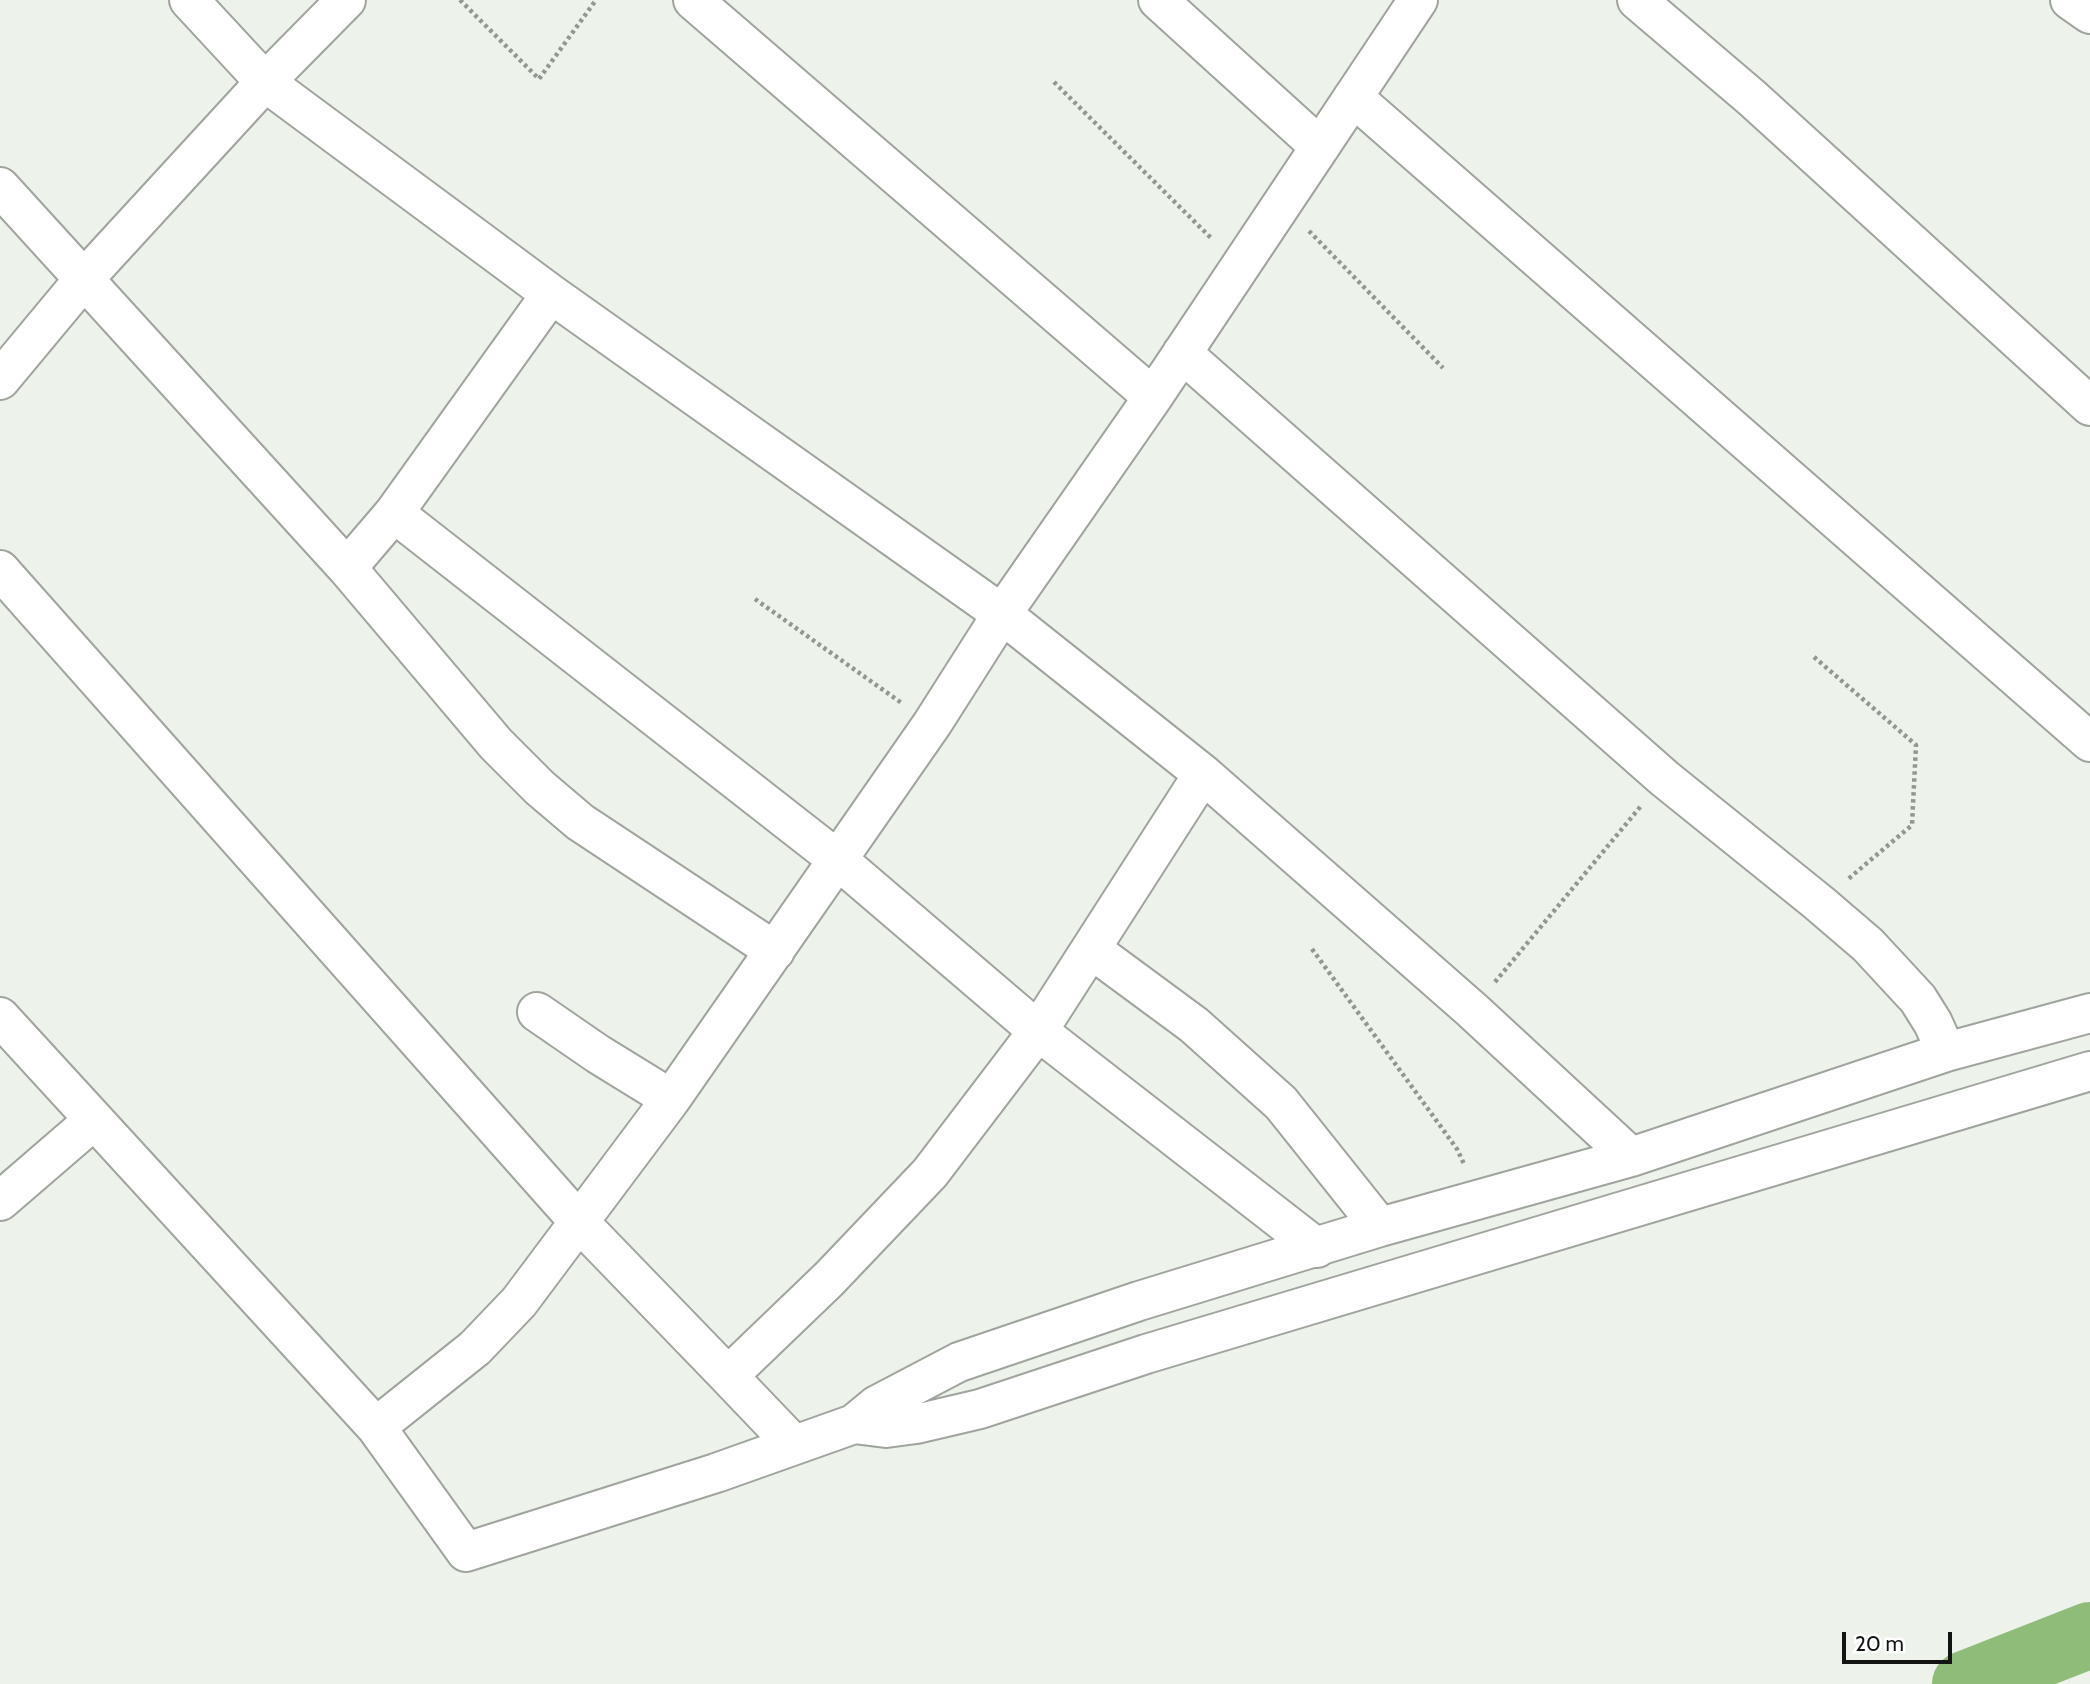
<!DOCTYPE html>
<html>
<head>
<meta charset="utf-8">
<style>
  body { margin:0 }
  #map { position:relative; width:2090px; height:1684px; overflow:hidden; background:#edf2ea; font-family:Cabin,sans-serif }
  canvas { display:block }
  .scale { position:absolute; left:1842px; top:1632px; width:110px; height:32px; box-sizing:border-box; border:4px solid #121412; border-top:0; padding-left:9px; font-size:21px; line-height:24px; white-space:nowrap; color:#121412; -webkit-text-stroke:5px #fff; paint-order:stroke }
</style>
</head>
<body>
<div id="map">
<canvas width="2090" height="1684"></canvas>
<div class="scale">20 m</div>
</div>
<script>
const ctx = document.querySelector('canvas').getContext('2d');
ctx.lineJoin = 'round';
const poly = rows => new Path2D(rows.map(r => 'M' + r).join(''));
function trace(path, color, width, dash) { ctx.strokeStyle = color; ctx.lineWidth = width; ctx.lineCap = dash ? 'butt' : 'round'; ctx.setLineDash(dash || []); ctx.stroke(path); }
trace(poly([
  [1965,1684,2090,1635]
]), '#90bc7a', 66);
const minor = poly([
  [189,0,265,82,551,294,1002,614,1203,774,1472,1010,1631,1157],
  [693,0,1153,397],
  [1158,0,1320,147],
  [1637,0,1752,98,2090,406],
  [2070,0,2090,14],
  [1353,97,2090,742],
  [0,187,347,568,496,744,540,788,580,822,775,951],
  [1182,353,1664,778,1819,903,1868,945,1918,999,1933,1023,1946,1052],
  [0,380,84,279,265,82,346,0],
  [394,513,838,860,1038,1031,1317,1248],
  [347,568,394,513,551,294],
  [0,570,580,1223,728,1376,829,1279,930,1173,1038,1031,1203,774],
  [1091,949,1194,1025,1281,1103,1380,1227],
  [537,1012,598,1054,671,1099],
  [0,1017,376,1427,466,1552,716,1473,854,1424,877,1405,959,1362,1139,1301,1380,1227,1631,1157,1946,1052,2090,1013],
  [0,1201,94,1120],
  [728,1376,794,1445],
  [854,1424,886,1428,916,1424,980,1409,1146,1354,2090,1071],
  [376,1427,475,1348,519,1302,671,1099,932,724,1002,614,1153,397,1418,0]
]);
trace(minor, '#9fa49d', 42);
trace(poly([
  [460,0,539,79,596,0],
  [1054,82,1212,239],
  [1309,231,1443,368],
  [755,599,903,704],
  [1814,657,1916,745,1912,825,1847,880],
  [1312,949,1457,1149,1464,1164],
  [1495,982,1641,806]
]), '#939791', 4.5, [3.5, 3.5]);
trace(minor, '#fff', 38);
</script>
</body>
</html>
